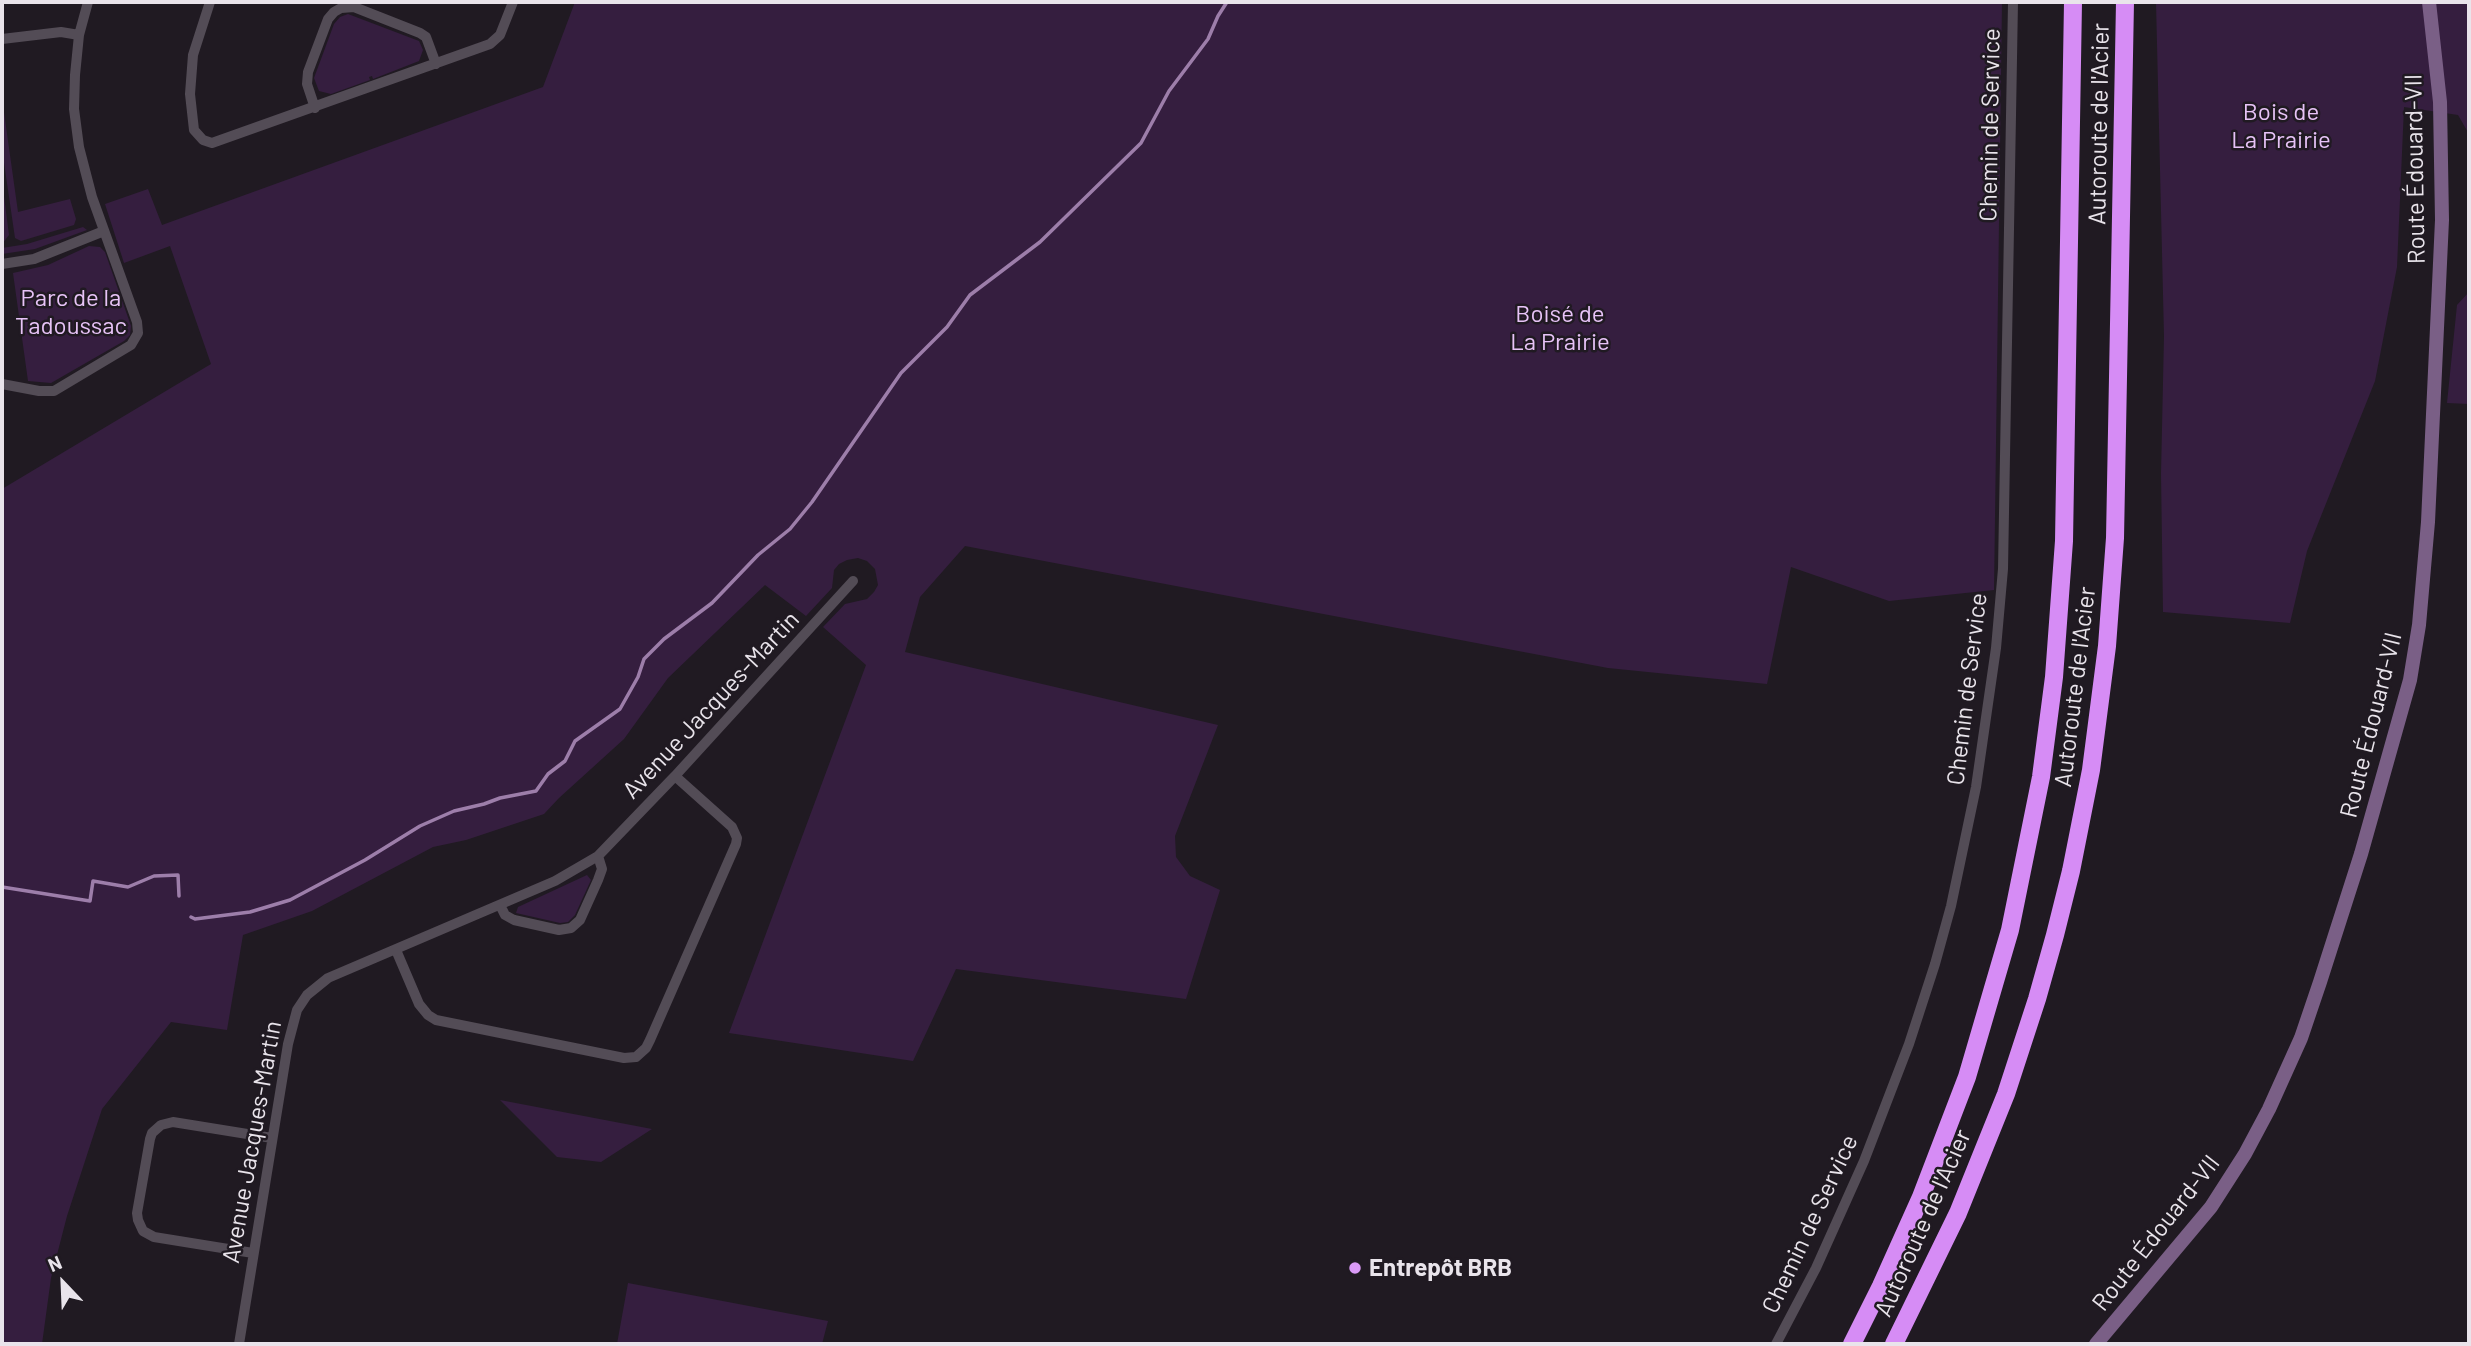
<!DOCTYPE html>
<html>
<head>
<meta charset="utf-8">
<style>
  body { margin:0 }
  #map { position:relative; width:2471px; height:1346px; overflow:hidden; background:#201a22; font-family:Barlow,sans-serif }
  canvas { display:block }
  .frame { position:absolute; inset:0; border:4px solid #e9e4eb; pointer-events:none }
  .north { position:absolute; left:28px; top:1248px; width:70px; height:70px; -webkit-text-stroke:5px #201a22; paint-order:stroke; rotate:337deg; font-size:19px; font-weight:700; line-height:28px; text-align:center; color:#e9e4eb }
  .north::after { content:''; display:block; margin:auto; width:24px; height:32px; background:#e9e4eb; clip-path:polygon(50% 0,100% 100%,50% 72%,0 100%) }
</style>
</head>
<body>
<div id="map">
<canvas width="2471" height="1346"></canvas>
<div class="frame"></div>
<div class="north">N</div>
</div>
<script>
const ctx = document.querySelector('canvas').getContext('2d');
ctx.lineJoin = 'round';
function paint(path, color) { ctx.fillStyle = color; ctx.fill(path, 'evenodd'); }
const poly = rows => new Path2D(rows.map(r => 'M' + r).join(''));
function trace(path, color, width, dash) { ctx.strokeStyle = color; ctx.lineWidth = width; ctx.lineCap = dash ? 'butt' : 'round'; ctx.setLineDash(dash || []); ctx.stroke(path); }
function label(font, color, halo, rows, align = 'center') {
  ctx.font = font + ' Barlow,sans-serif'; ctx.lineWidth = 5; ctx.setLineDash([]); ctx.textBaseline = 'middle'; ctx.strokeStyle = halo; ctx.fillStyle = color; for (const [text, x, y, turn = 0] of rows) {
    ctx.save(); ctx.translate(x, y); ctx.rotate((+turn || 0) * Math.PI / 180); ctx.textAlign = isNaN(turn) ? turn : align; if (halo) ctx.strokeText(text, 0, 0); ctx.fillText(text, 0, 0); ctx.restore();
  }
}
paint(poly([
  [575,2,2002,2,1994,590,1889,601,1791,567,1767,684,1608,668,965,546,920,597,905,652,1218,725,1175,836,1176,857,1190,876,1220,890,1186,999,956,969,913,1061,729,1033,866,665,823,627,845,604,867,599,874,592,878,585,875,569,867,561,858,558,847,560,839,564,834,570,832,588,806,616,765,585,668,678,624,739,559,798,544,814,466,840,433,847,312,911,243,935,227,1030,171,1022,102,1109,67,1216,51,1278,42,1344,2,1344,2,489,211,364,170,246,124,263,105,204,148,189,162,225,543,87],
  [2156,2,2469,2,2469,134,2458,115,2404,107,2397,267,2375,381,2307,551,2290,623,2163,612,2161,474,2164,336],
  [348,14,419,41,423,50,419,61,373,79,372,76,369,77,370,80,331,94,319,91,314,78,334,24,340,17],
  [2,98,18,212,70,199,76,219,74,225,21,241,15,238,2,149],
  [2,181,9,235,2,244],
  [83,227,87,230,35,249,2,254,2,248,27,244],
  [89,246,100,247,105,252,131,326,130,335,124,341,51,383,28,381,13,273,48,265],
  [2469,292,2469,404,2447,403,2457,305],
  [587,875,591,880,575,915,568,922,560,923,516,913,518,907],
  [500,1100,652,1129,601,1162,557,1157],
  [628,1283,828,1321,822,1344,617,1344]
]), '#351e3f');
trace(poly([
  [2,887,90,901,93,881,128,887,154,876,178,875,179,896],
  [191,917,195,919,250,912,290,900,365,860,420,826,454,811,484,804,500,798,536,791,548,774,565,761,575,741,620,709,638,677,644,659,664,639,712,603,758,555,790,529,812,502,901,373,947,327,970,295,1040,242,1141,143,1169,91,1208,39,1218,16,1227,2]
]), '#9d7eaa', 3.5);
trace(poly([
  [210,2,193,55,190,94,194,130,203,140,212,143,490,44,500,35,513,2],
  [2,39,61,32,79,35],
  [315,108,307,84,308,72,328,19,334,12,341,8,354,7,420,33,426,37,436,64],
  [2,264,34,259,104,231],
  [2,384,39,391,54,391,131,345,138,333,137,322,92,197,79,147,74,109,75,75,79,35,88,2],
  [500,905,505,915,514,920,559,930,571,928,580,920,598,880,602,869,598,856],
  [396,950,419,1004,428,1015,436,1020,624,1058,636,1057,646,1048,650,1040,736,844,737,838,732,827,675,776],
  [253,1253,154,1237,143,1231,138,1220,137,1213,150,1139,152,1133,161,1125,173,1122,272,1138],
  [239,1344,288,1044,297,1010,307,995,328,978,555,881,598,856,675,776,853,581],
  [1776,1344,1816,1268,1864,1161,1909,1044,1935,964,1951,906,1976,787,1996,648,2003,569,2013,2]
]), '#534c56', 10);
trace(poly([
  [2096,1344,2211,1207,2245,1154,2269,1109,2301,1038,2320,982,2361,854,2410,680,2419,625,2428,522,2442,220,2440,102,2429,2]
]), '#7a5f86', 14);
trace(poly([
  [1852,1344,1881,1286,1921,1197,1967,1077,2010,930,2041,777,2054,677,2064,541,2073,2],
  [1894,1344,1958,1213,2006,1094,2037,999,2055,935,2071,871,2091,770,2107,646,2115,538,2125,2]
]), '#d68cf5', 18);
for (const [x, y, r, color] of [
  [1355,1268,7,"#da9af6"]
]) { const dot = new Path2D(); dot.arc(x, y, r, 0, 2 * Math.PI); ctx.fillStyle = color; ctx.fill(dot); trace(dot, '#201a22', 2.5); }
label('24px', '#e7c3f7', '#201a22', [
  ["Bois de",2281,112],
  ["La Prairie",2281,140],
  ["Parc de la",71,298],
  ["Tadoussac",71,326],
  ["Boisé de",1560,314],
  ["La Prairie",1560,342]
]);
label('24px', '#e9e4eb', '#201a22', [
  ["Autoroute de l'Acier",2099,124,-89],
  ["Chemin de Service",1990,125,-89],
  ["Route Édouard-VII",2415,169,-91],
  ["Autoroute de l'Acier",2075,687,-83],
  ["Chemin de Service",1967,689,-83],
  ["Avenue Jacques-Martin",711,705,-47],
  ["Route Édouard-VII",2371,725,-76],
  ["Avenue Jacques-Martin",252,1142,-80],
  ["Autoroute de l'Acier",1923,1223,-66],
  ["Chemin de Service",1810,1224,-65],
  ["Route Édouard-VII",2156,1233,-52]
]);
label('bold 24px', '#e9e4eb', '#201a22', [
  ["Entrepôt BRB",1369,1268]
], 'left');
</script>
</body>
</html>
